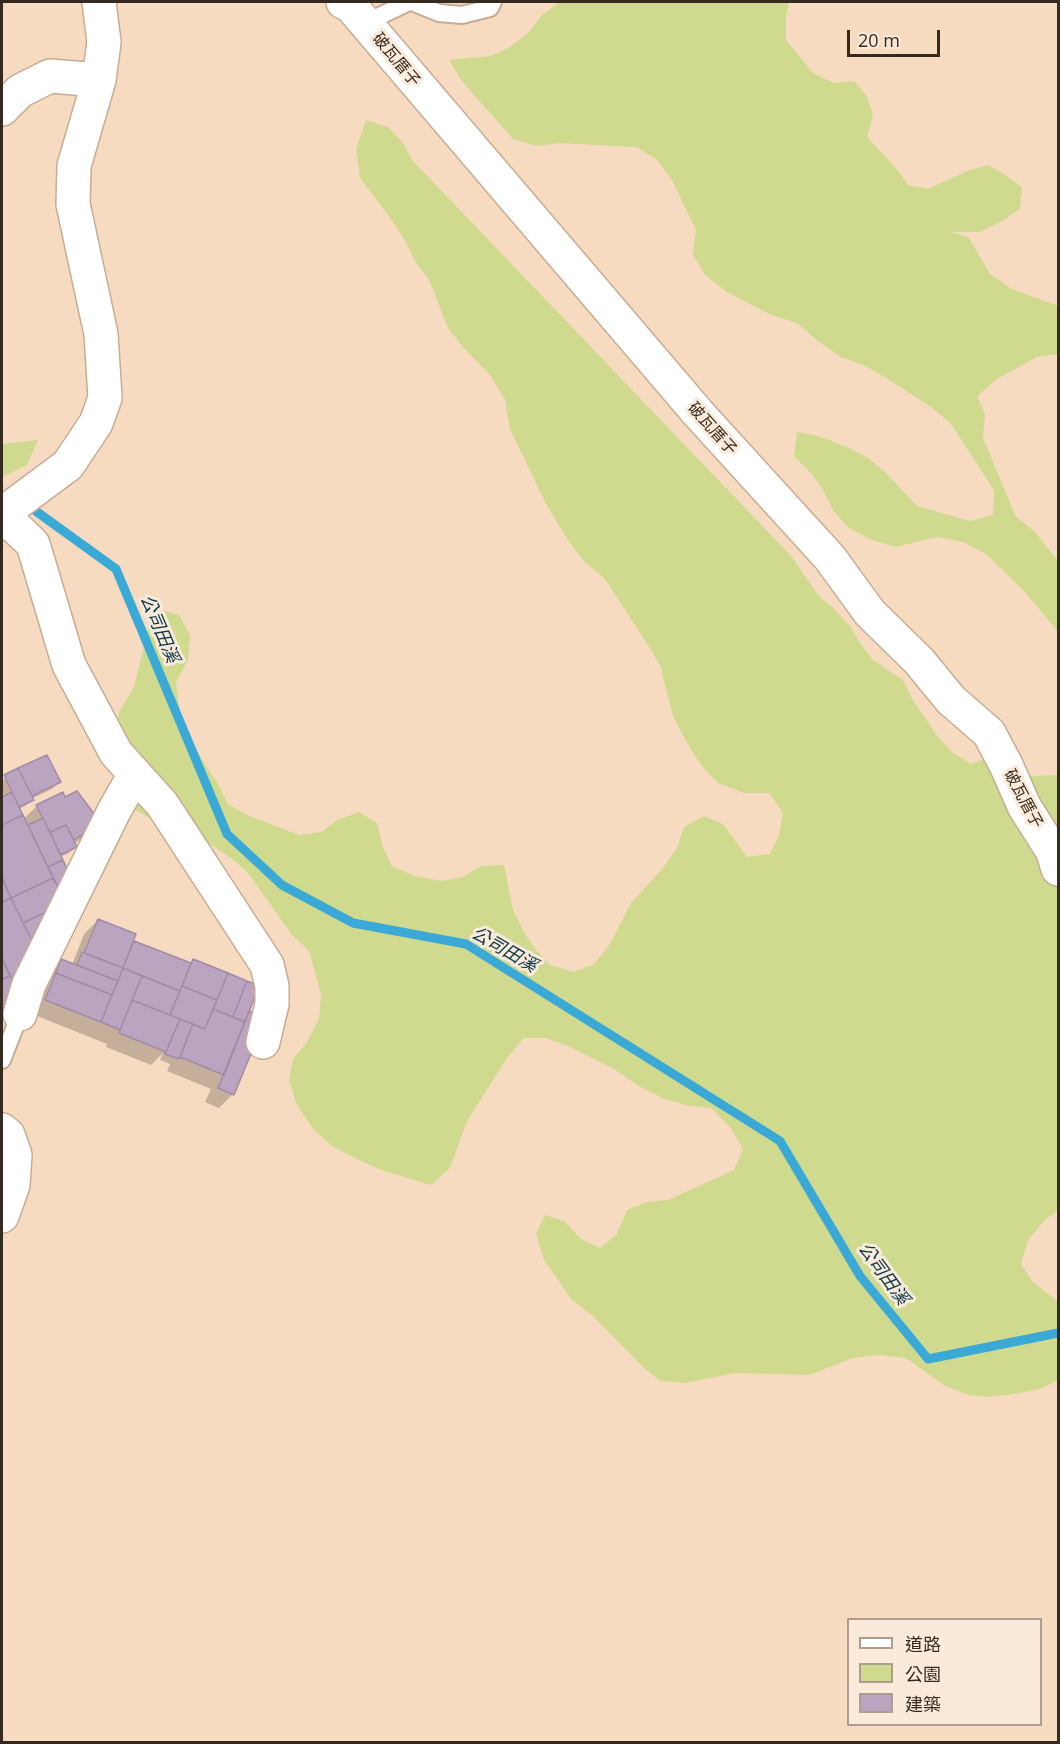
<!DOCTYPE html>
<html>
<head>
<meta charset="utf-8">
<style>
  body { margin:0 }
  #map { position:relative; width:1060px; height:1744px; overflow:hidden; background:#f7dbc1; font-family:"Open Sans","Noto Sans TC",sans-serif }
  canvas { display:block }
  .frame { position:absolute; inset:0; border:3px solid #342a20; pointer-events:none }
  .legend { position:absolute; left:847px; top:1618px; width:195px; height:108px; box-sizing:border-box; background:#fbeada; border:2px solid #ab9d90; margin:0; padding:8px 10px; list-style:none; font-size:18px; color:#342a20 }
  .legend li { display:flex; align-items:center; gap:12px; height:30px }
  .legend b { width:30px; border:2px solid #ab9d90 }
  .scale { position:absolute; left:847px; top:30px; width:93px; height:27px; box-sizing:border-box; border:3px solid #342a20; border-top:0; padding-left:8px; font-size:18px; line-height:21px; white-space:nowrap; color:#342a20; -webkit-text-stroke:4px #fbeada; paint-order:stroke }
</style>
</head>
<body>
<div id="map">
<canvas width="1060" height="1744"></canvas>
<div class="frame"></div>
<ul class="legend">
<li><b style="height:8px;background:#fff"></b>道路</li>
<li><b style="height:16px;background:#cfda8f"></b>公園</li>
<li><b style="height:16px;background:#baa4c0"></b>建築</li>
</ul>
<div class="scale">20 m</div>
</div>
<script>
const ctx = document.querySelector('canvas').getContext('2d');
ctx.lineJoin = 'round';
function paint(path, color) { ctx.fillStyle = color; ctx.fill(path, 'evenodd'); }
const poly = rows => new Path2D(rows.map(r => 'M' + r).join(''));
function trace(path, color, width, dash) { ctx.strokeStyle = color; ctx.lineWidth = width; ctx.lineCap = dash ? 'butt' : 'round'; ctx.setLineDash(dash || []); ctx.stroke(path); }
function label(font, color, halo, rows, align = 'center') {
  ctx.font = font + ' "Open Sans","Noto Sans TC",sans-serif'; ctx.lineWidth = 6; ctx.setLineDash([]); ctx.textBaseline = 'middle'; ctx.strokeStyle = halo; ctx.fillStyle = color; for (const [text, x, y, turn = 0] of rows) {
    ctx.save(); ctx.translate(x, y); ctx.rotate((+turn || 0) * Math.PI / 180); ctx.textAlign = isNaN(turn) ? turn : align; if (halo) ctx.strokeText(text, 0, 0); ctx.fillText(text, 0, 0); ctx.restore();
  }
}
paint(poly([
  [560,2,789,2,786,18,786,40,813,73,834,83,854,81,867,96,873,115,867,137,896,168,908,185,928,189,967,171,988,165,1004,174,1022,187,1020,209,1002,221,980,232,952,232,969,238,990,274,1012,289,1058,306,1058,354,1037,357,997,379,977,396,985,415,983,438,1016,517,1034,531,1058,561,1058,632,1025,592,986,554,963,542,938,537,896,547,872,540,849,528,834,512,823,490,811,473,794,456,797,432,818,436,847,447,868,458,885,472,917,506,970,521,993,515,994,490,951,424,931,407,888,379,865,366,841,357,819,342,797,323,771,315,748,303,727,292,705,275,693,255,696,230,672,180,656,159,636,147,560,143,537,146,513,139,461,80,449,60,491,56,510,47,528,33,542,15],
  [366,120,388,127,403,143,412,160,792,557,818,595,833,608,850,626,860,643,872,659,903,680,912,699,936,734,953,753,971,764,990,757,1032,776,1058,775,1058,1210,1045,1220,1028,1240,1021,1264,1033,1282,1055,1299,1058,1304,1058,1380,1040,1389,1014,1394,990,1397,968,1395,944,1385,906,1358,879,1355,853,1358,809,1375,735,1373,685,1383,660,1381,643,1367,592,1315,572,1300,544,1260,536,1233,545,1215,564,1221,581,1239,600,1248,617,1234,627,1210,647,1202,668,1200,734,1170,743,1149,730,1127,711,1108,686,1105,664,1099,639,1086,614,1069,570,1047,546,1038,524,1038,507,1058,467,1121,450,1168,431,1185,381,1170,353,1157,332,1146,313,1129,297,1105,289,1081,293,1059,307,1042,319,1019,321,994,309,951,292,935,248,873,231,858,213,846,168,828,126,805,114,739,119,712,134,687,148,629,159,609,179,615,190,635,188,660,176,682,182,729,217,782,228,804,247,815,299,835,322,832,337,820,359,812,377,823,383,847,392,866,415,876,442,881,463,877,481,866,504,865,513,910,524,932,536,950,550,965,574,972,594,964,610,944,631,903,663,868,677,848,684,827,704,816,723,824,747,857,770,854,779,835,783,813,769,793,744,793,718,783,701,765,686,741,673,716,660,665,648,645,605,579,585,562,569,542,546,504,510,429,505,400,490,375,462,346,448,328,429,280,415,261,404,239,391,219,360,178,356,149],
  [38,440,27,465,2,477,2,444]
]), '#cfda8f');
paint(poly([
  [46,757,59,782,52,789,31,799,25,806,18,809,23,819,37,806,64,799,99,823,85,837,74,844,75,847,69,853,60,857,74,886,12,1004,2,1009,2,799,5,797,2,791,2,780],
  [98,920,132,942,189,964,193,961,247,1012,233,1094,219,1108,205,1102,211,1089,167,1071,170,1064,160,1060,163,1053,151,1065,106,1047,107,1044,32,1014,42,989,50,981,55,967,62,961,72,965,84,934]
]), '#0003');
trace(poly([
  [26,504,116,569,227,834,282,885,353,923,466,944,780,1141,860,1276,928,1359,1058,1333]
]), '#3aa9d5', 9);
const building = poly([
  [47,755,61,782,32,796,18,768,47,755],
  [18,768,34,800,19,807,4,775,18,768],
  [77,791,101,823,74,840,66,825,50,832,36,805,63,792,65,797,77,791],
  [12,792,23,815,2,825,2,797,12,792],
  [23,815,53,878,11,898,2,878,2,825,23,815],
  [43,818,63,860,48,867,28,825,43,818],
  [66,825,77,847,60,855,50,832,66,825],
  [63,860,75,886,61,893,48,867,63,860],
  [2,877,11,898,2,902,2,877],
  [53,878,65,903,23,923,11,898,53,878],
  [11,898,37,951,16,988,2,958,2,902,11,898],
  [57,907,37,951,23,923,57,907],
  [98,919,136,934,123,968,84,953,98,919],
  [134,941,191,963,180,991,123,968,134,941],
  [82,952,123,968,118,981,77,965,82,952],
  [2,958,10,976,2,979,2,958],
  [61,959,118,981,112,995,56,973,61,959],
  [193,959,228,973,217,1000,182,986,193,959],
  [123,968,142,976,120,1030,101,1022,123,968],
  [56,973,112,995,101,1022,45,1000,56,973],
  [228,973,247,981,233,1017,213,1009,228,973],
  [10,976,21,998,2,1007,2,979,10,976],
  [142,976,180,991,170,1015,132,1000,142,976],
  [247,981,259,986,245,1022,233,1017,247,981],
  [182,986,217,1000,205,1029,170,1015,182,986],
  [132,1000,180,1019,166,1052,119,1033,132,1000],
  [213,1009,245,1022,224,1075,180,1057,193,1024,205,1029,213,1009],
  [249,1011,266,1017,234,1095,218,1088,249,1011],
  [180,1019,193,1024,179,1059,165,1054,180,1019]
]);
paint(building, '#baa4c0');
trace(building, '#a18ba7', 1.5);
const service = poly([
  [412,2,439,13,462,15,490,8,493,2],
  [365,23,409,2],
  [2,1060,20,1014]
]);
const minor = poly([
  [343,2,350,5,698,413,830,558,870,613,919,661,951,700,989,733,1007,767,1024,806,1053,852,1058,869],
  [2,109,20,91,50,76,99,80],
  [2,514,68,465,96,423,105,398,101,334,73,204,74,166,99,80,104,42,99,2],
  [2,521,14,526,33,544,69,665,116,753,162,804,267,965,272,986,272,1004,263,1042],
  [20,1014,29,984,114,811,135,774],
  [2,1130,8,1135,15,1155,13,1185,2,1216]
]);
trace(service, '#c7ac93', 20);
trace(minor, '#c7ac93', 36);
trace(service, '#fff', 16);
trace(minor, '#fff', 33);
label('16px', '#342a20', '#fbeada', [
  ["破瓦厝子",396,60,50],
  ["破瓦厝子",712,429,48],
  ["破瓦厝子",1023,799,62]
]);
label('italic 18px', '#053749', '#fbeada', [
  ["公司田溪",159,629,67],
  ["公司田溪",504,950,30],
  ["公司田溪",883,1274,54]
]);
</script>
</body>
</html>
